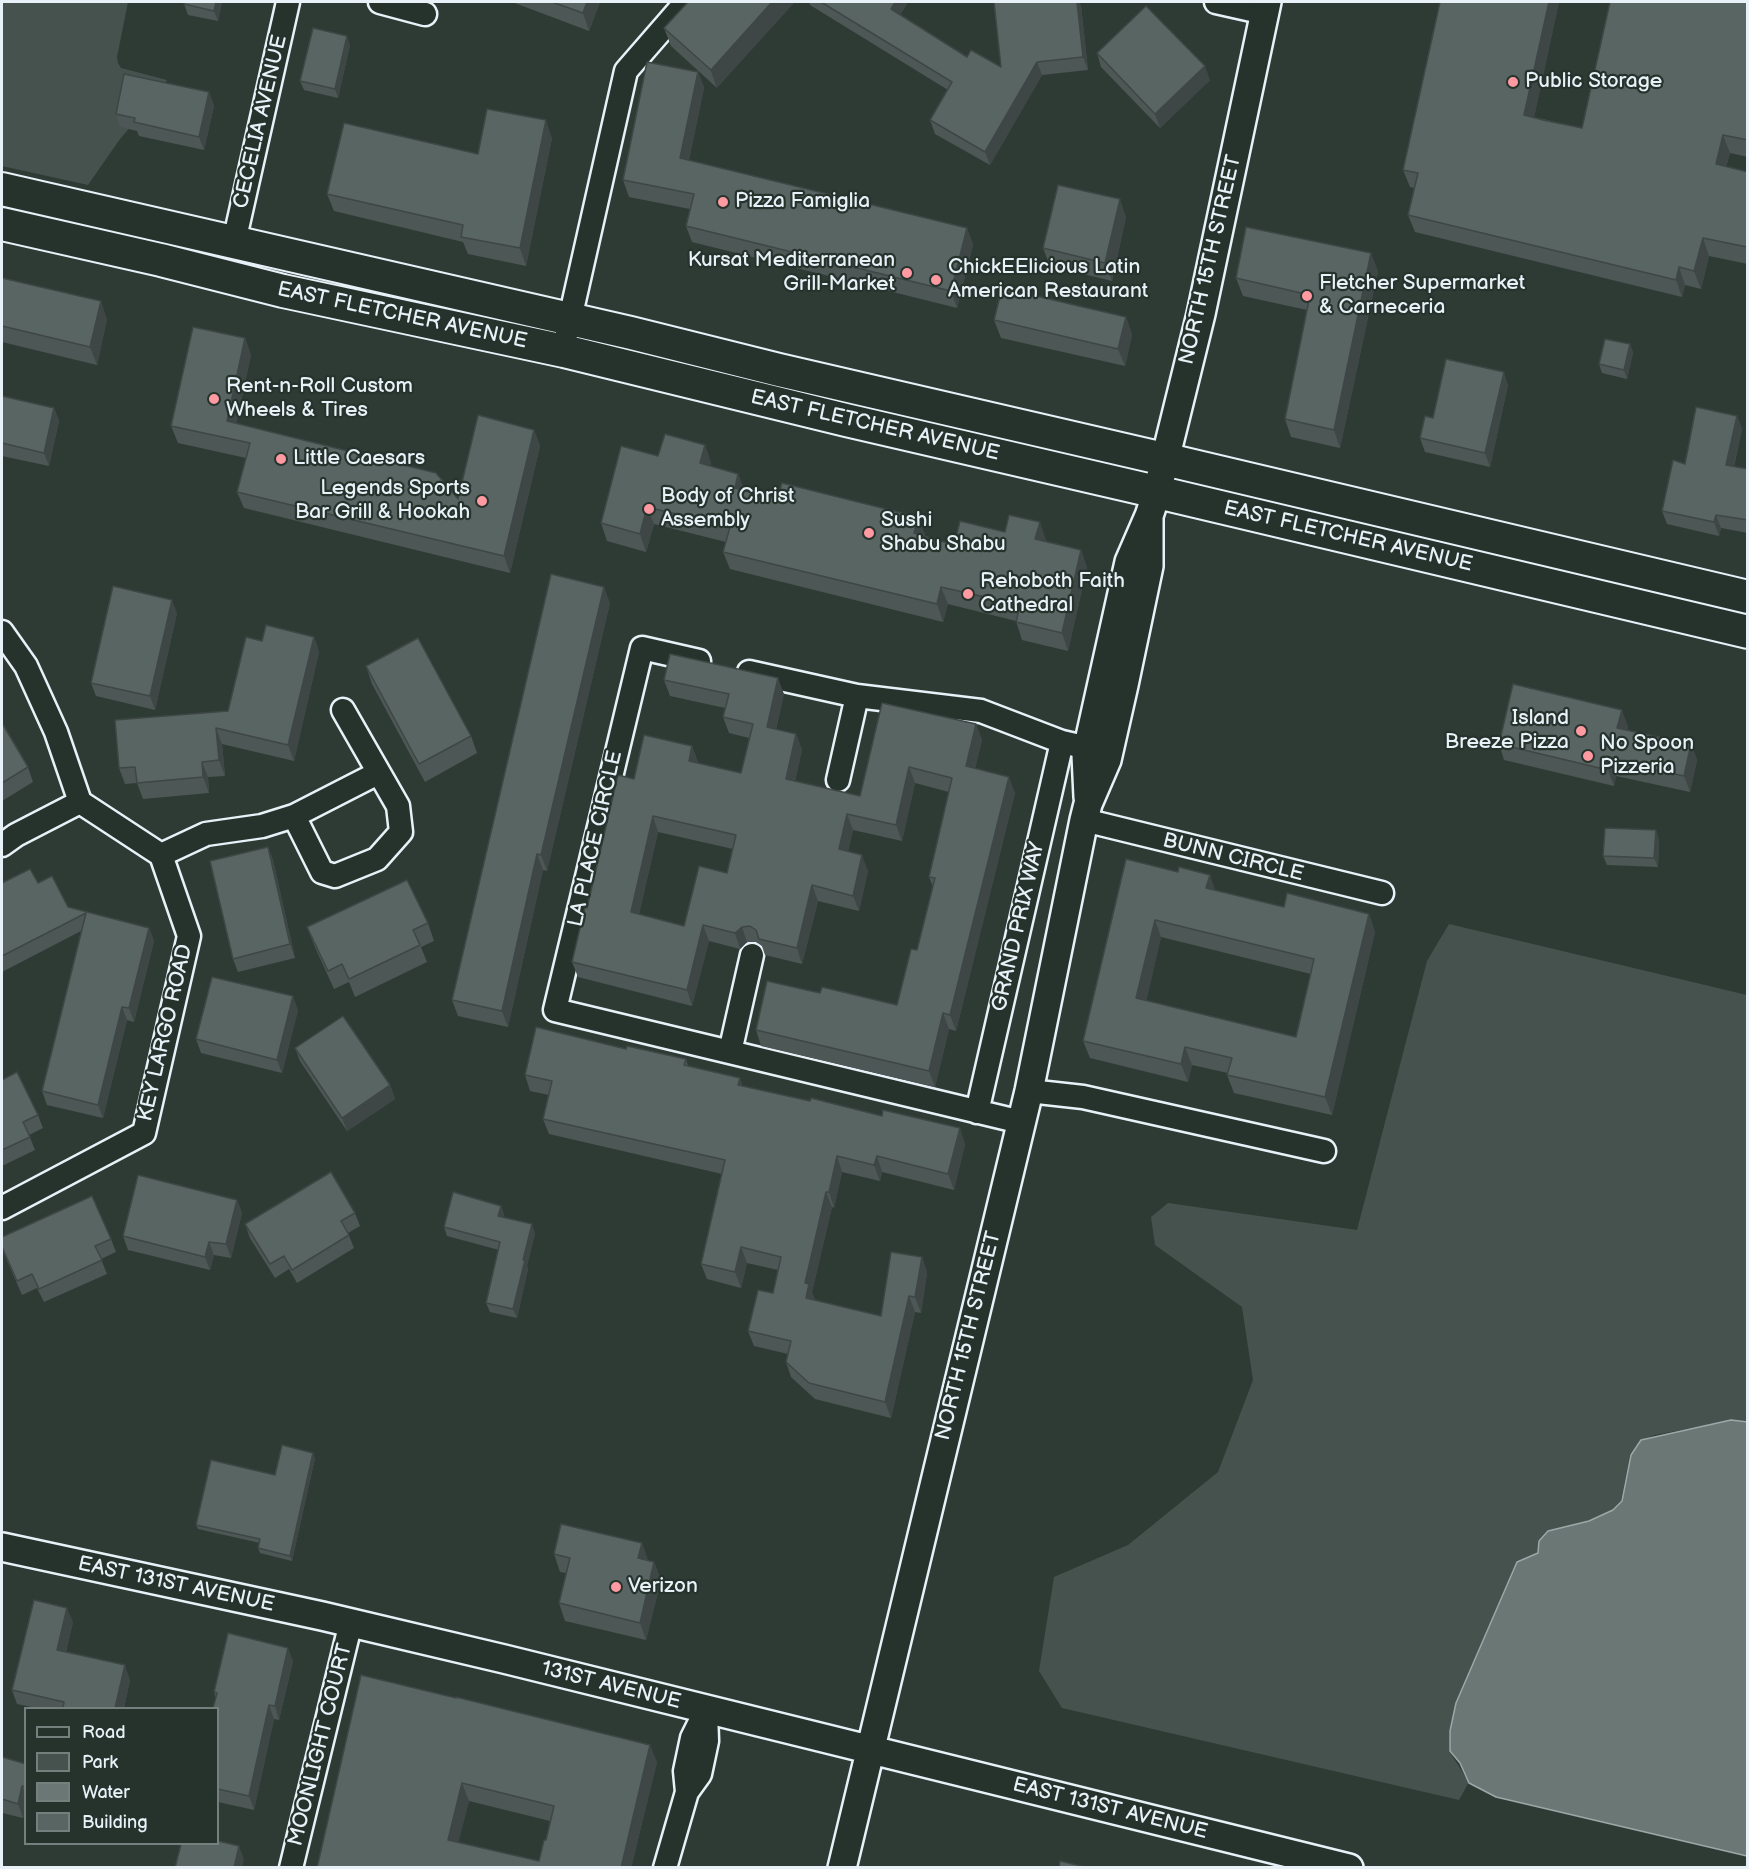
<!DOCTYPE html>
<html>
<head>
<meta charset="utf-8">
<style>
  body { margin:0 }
  #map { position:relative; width:1749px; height:1869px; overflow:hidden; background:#2e3b35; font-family:"Balsamiq Sans",sans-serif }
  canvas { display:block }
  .frame { position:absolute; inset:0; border:3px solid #e8f1f8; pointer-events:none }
  .legend { position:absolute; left:24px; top:1707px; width:195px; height:138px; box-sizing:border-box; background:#26332d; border:2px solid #747f7e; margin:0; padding:8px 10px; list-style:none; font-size:18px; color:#e8f1f8 }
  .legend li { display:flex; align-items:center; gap:12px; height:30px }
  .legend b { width:30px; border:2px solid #747f7e }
</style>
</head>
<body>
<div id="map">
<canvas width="1749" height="1869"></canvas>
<div class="frame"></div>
<ul class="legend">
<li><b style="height:8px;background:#26332d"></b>Road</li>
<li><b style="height:16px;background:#45524e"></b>Park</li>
<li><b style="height:16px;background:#6b7775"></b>Water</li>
<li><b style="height:16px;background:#596563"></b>Building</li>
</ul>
</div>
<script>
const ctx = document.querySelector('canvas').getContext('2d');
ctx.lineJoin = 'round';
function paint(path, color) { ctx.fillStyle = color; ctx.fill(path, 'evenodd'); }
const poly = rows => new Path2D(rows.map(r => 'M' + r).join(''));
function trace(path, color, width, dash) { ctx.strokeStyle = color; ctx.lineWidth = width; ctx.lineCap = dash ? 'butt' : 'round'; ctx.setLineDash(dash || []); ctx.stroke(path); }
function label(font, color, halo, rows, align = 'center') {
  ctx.font = font + ' "Balsamiq Sans",sans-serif'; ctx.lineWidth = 4.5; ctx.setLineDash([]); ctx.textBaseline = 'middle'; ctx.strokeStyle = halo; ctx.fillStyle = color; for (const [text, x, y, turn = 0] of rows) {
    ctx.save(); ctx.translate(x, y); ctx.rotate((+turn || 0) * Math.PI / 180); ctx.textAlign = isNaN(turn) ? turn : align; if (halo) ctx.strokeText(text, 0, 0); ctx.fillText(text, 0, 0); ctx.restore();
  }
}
paint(poly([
  [2,2,128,2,117,57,118,63,121,68,167,80,149,105,120,139,88,185,2,166],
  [1449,924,1747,995,1747,1421,1733,1420,1655,1435,1641,1440,1630,1455,1621,1501,1613,1510,1586,1523,1548,1531,1538,1541,1538,1553,1517,1561,1456,1703,1449,1733,1449,1751,1469,1782,1459,1800,1062,1708,1039,1671,1054,1577,1128,1545,1218,1472,1253,1380,1242,1307,1155,1245,1151,1217,1168,1203,1357,1230,1427,961]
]), '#45524e');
const water = poly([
  [1731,1420,1748,1422,1747,1856,1496,1797,1469,1783,1460,1763,1450,1751,1450,1731,1456,1703,1517,1562,1538,1553,1539,1541,1548,1531,1589,1521,1613,1510,1622,1501,1631,1455,1641,1440,1731,1420]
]);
paint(water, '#6b7775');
trace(water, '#9da8a9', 1.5);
const minor = poly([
  [380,2,425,14],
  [1216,2,1265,13],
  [234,242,288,2],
  [567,332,626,71,686,2],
  [2,632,26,666,56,732,80,802],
  [699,661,642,648,555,1010,1021,1122],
  [749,672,857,696,981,711,1062,742,1088,748],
  [838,780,857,696],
  [294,816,378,773],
  [1084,820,1382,893],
  [2,845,16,835,80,802,161,855,189,936,144,1133,2,1208],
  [161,855,206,834,262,826,294,816,322,872,335,876,377,859,401,832,398,806,343,710],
  [730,1052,752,955],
  [1029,1091,1083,1097,1324,1151],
  [977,1112,1062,742],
  [291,1868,351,1622],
  [665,1868,687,1792,700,1774,707,1741,706,1710,692,1738,685,1771,687,1792]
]);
const tertiary = poly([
  [1088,797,1086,755,1129,562,1149,516,1157,492,1201,314,1267,2],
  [2,1547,322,1616,504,1659,1349,1868],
  [842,1868,1029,1091,1084,820,1088,804,1107,760,1124,685,1149,566,1149,516]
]);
const secondary = poly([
  [2,189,631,333,779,370,1164,459,1748,597],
  [2,224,161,260,283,291,564,351,846,420,1157,492,1748,632]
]);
trace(minor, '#e8f1f8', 27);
trace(tertiary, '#e8f1f8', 32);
trace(secondary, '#e8f1f8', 36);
trace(minor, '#26332d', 22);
trace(tertiary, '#26332d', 27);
trace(secondary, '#26332d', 32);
paint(poly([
  [222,2,218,21,188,15,184,4],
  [512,2,600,2,589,31],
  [688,2,717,88,671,46,664,28],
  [809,2,908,2,900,15,967,57,1001,67,994,2,1079,2,1081,6,1088,70,1042,75,990,165,935,134,930,120,948,90,810,5],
  [1440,2,1559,2,1534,117,1582,128,1748,2,1748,157,1730,153,1726,167,1748,172,1748,264,1709,256,1701,289,1685,285,1682,297,1415,232,1408,215,1414,188,1410,187,1403,170],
  [350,45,338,98,304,90,300,81],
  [1097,53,1210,80,1160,128,1101,67],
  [698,72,704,88,689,160,967,228,973,245,957,308,692,242,686,226,690,209,629,197,623,180],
  [209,92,214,106,204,150,139,136,137,131,120,127,116,114],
  [552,138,526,266,468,254,463,242,334,211,327,194,478,154],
  [1126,217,1112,281,1050,266,1043,248],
  [1378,271,1340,448,1291,437,1285,419,1307,310,1243,296,1236,278],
  [2,278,107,319,97,365,2,342],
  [1126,317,1132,335,1125,366,1001,338,994,320],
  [245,338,251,355,236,424,458,499,534,430,540,446,510,573,244,508,237,492,246,458,178,443,171,426],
  [1630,344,1633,353,1627,379,1602,373,1599,364],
  [1508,385,1490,467,1425,452,1420,438,1433,418],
  [2,396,54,408,59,421,49,466,2,456],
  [1737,416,1742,429,1734,467,1748,469,1748,533,1721,528,1719,536,1667,524,1662,511,1685,464],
  [705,445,711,463,710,466,738,474,744,490,925,534,924,536,954,545,1005,532,1046,540,1046,541,1081,550,1087,568,1068,651,1022,640,1016,621,948,604,943,622,730,569,723,552,726,542,654,524,646,552,607,541,601,523,658,456],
  [610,603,547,871,543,870,508,1027,458,1016,452,1000],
  [177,613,155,710,96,696,91,683],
  [314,637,319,652,294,761,222,744,225,776,208,777,209,793,143,799,137,783,125,784,119,768,228,711,262,641],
  [366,666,471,736,477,753,425,782,372,684],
  [664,680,784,694,776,729,796,734,802,750,795,781,860,796,976,724,982,740,975,768,1015,793,956,1031,949,1029,935,1087,761,1046,756,1030,820,993,897,1005,917,950,933,887,929,877,949,792,915,783,902,841,853,830,848,851,868,871,859,911,818,901,802,964,765,955,762,946,756,942,747,942,740,949,709,941,692,1006,578,977,572,962,587,908,634,779,692,746,698,763,741,773,749,738,729,733,723,717,725,708,670,696],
  [658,832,733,849,727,873,684,926,639,914],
  [2,723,28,767,33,782,2,801],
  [1628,726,1627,730,1691,744,1697,760,1690,792,1616,776,1614,786,1504,760,1499,744],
  [1659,839,1658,867,1607,865,1603,856],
  [268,847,273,860,295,958,238,972,233,959],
  [1126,859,1215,890,1284,907,1369,914,1375,932,1332,1115,1234,1093,1227,1075,1228,1073,1192,1065,1188,1082,1090,1058,1083,1041],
  [1161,937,1311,974,1296,1037,1146,1001],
  [2,883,38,883,68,907,149,928,154,941,134,1022,127,1020,103,1118,47,1105,42,1091,81,931,2,972],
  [428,923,434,941,421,947,427,962,355,997,349,982,334,989,314,945,307,927],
  [298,1010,282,1073,201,1053,196,1039],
  [295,1048,390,1085,395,1099,347,1131,300,1061],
  [626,1049,686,1059,688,1066,740,1078,742,1086,965,1144,954,1190,882,1172,880,1181,842,1172,834,1208,832,1207,812,1292,815,1300,881,1316,922,1257,927,1273,921,1313,915,1312,891,1418,815,1399,791,1377,786,1362,788,1354,754,1346,748,1331,773,1293,778,1270,747,1263,741,1288,707,1279,701,1264,722,1174,549,1134,543,1119,549,1095,530,1091,525,1075],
  [2,1080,38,1115,43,1128,29,1135,35,1150,2,1166],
  [237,1200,242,1213,231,1258,214,1255,210,1270,128,1250,123,1236],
  [501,1206,504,1215,503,1217,535,1233,527,1266,528,1269,517,1318,490,1312,486,1303,499,1250,447,1236,444,1227],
  [355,1213,360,1226,348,1233,354,1248,297,1283,289,1269,275,1278,250,1238,245,1224],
  [2,1237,111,1239,116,1252,101,1259,107,1274,44,1302,37,1288,22,1295,2,1249],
  [315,1458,292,1561,260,1553,258,1548,260,1543,198,1529,196,1525,275,1475],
  [642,1543,648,1561,654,1562,661,1580,646,1640,565,1621,559,1603,566,1573,560,1572,554,1554],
  [73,1622,66,1652,130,1680,124,1708,36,1708,17,1704,12,1690],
  [293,1661,279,1720,274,1719,254,1810,218,1802,218,1708,214,1692],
  [456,1698,657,1762,631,1868,317,1868],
  [469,1801,550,1821,546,1840,539,1861,458,1842],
  [2,1757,26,1764,26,1809,23,1818,2,1813]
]), '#4d5755');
paint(poly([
  [216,2,222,2,218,21,214,11],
  [587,2,600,2,589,31,583,13],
  [772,2,795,2,717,88,711,70],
  [895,2,908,2,896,22,891,9],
  [1077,2,1079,2,1081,6,1088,70,1083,57],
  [1549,2,1559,2,1531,132,1524,115],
  [347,36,350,45,338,98,335,89],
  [1037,62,1042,75,990,165,985,152],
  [1205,66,1210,80,1160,128,1155,114],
  [698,72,704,88,686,174,680,158],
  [209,92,214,106,204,150,199,137],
  [546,120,552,138,526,266,520,248],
  [1723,135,1730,153,1722,182,1716,164],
  [1120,199,1126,217,1112,281,1105,263],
  [967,228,973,245,957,308,951,291],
  [1703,238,1709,256,1701,289,1694,271],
  [1371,253,1378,271,1340,448,1334,430],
  [1679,267,1685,285,1682,297,1676,280],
  [101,301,107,319,97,365,90,347],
  [1126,317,1132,335,1125,366,1118,349],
  [245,338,251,355,233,438,227,421],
  [1630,344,1633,353,1627,379,1624,370],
  [1504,372,1508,385,1490,467,1485,453],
  [54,408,59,421,49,466,44,453],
  [1737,416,1742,429,1731,478,1726,465],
  [534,430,540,446,510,573,504,556],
  [705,445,711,463,707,481,700,463],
  [738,474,745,492,735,488],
  [647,507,654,524,646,552,640,534],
  [1716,515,1721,528,1719,536,1714,522],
  [918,517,925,534,920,551,914,533],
  [1040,522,1046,540,1042,557,1035,539],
  [1081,550,1087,568,1068,651,1062,633],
  [604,587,610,603,547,871,541,855],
  [941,587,948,604,943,622,937,604],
  [172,600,177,613,155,710,150,696],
  [314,637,319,652,294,761,288,745],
  [778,678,784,694,772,743,767,727],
  [1622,710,1628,726,1623,744,1617,728],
  [976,724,982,740,972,782,966,766],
  [216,728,222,744,225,776,219,760],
  [796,734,802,750,792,795,786,779],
  [1691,744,1697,760,1690,792,1684,776],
  [692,746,698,762,695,776,689,761],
  [1610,760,1616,776,1614,786,1608,770],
  [202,762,208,777,209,793,203,777],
  [909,767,915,783,902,841,896,825],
  [1009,777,1015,793,956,1031,950,1015],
  [847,814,853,830,844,865,839,849],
  [653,816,658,832,636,928,631,912],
  [1656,830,1659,839,1658,867,1654,858],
  [268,847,273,860,295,958,290,944],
  [537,854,543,870,508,1027,502,1011],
  [862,855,868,871,859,911,853,896],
  [1210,875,1216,892,1206,888],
  [812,885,818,901,802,964,797,948],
  [1369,914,1375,932,1332,1115,1325,1097],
  [1155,920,1161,937,1143,1016,1136,998],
  [703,925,709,941,692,1006,687,990],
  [742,927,747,942,740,949,735,933],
  [149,928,154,941,134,1022,129,1008],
  [293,996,298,1010,282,1073,277,1060],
  [122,1007,127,1020,103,1118,98,1105],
  [943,1013,949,1029,935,1087,929,1071],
  [1185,1047,1192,1065,1188,1082,1181,1064],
  [740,1078,745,1093,738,1085],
  [390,1085,395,1099,347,1131,342,1118],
  [960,1128,965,1144,954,1190,948,1174],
  [837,1156,842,1172,834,1208,829,1192],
  [877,1156,882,1172,880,1181,874,1165],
  [826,1192,832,1207,812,1292,815,1300,806,1298,805,1283],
  [237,1200,242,1213,231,1258,226,1244],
  [501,1206,504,1215,501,1225,498,1216],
  [532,1224,535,1233,527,1266,528,1269,517,1318,513,1309,523,1260],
  [209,1242,214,1255,210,1270,205,1257],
  [741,1247,747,1263,741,1288,735,1272],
  [922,1257,927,1273,921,1313,915,1297],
  [909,1296,915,1312,891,1418,885,1402],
  [313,1453,315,1458,292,1561,290,1556],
  [642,1543,648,1561,638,1558],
  [654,1562,661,1580,646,1640,640,1623],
  [67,1608,73,1622,63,1664,57,1650],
  [288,1648,293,1661,279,1720,275,1706],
  [125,1665,130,1680,124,1708,115,1708],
  [269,1705,274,1719,254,1810,249,1796],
  [650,1745,657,1762,631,1868,621,1868],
  [462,1783,469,1801,455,1857,448,1840],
  [22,1786,26,1795,26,1809,23,1818,18,1804],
  [239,1846,244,1859,242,1868,234,1868]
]), '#3e4745');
const building = poly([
  [185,2,216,2,214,11,184,4,185,2],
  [552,2,587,2,583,13,552,2],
  [688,2,772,2,711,70,664,28,688,2],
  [821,2,895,2,891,9,967,57,971,50,1001,67,994,2,1077,2,1083,57,1037,62,985,152,930,120,952,82,821,2],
  [1440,2,1549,2,1524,115,1543,120,1582,128,1610,2,1748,2,1748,140,1723,135,1716,164,1748,172,1747,247,1703,238,1694,271,1679,267,1676,280,1408,215,1418,173,1403,170,1440,2],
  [1146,6,1205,66,1155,114,1097,53,1146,6],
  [313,28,347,36,335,89,300,81,313,28],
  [647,62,698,72,680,158,967,228,951,291,686,226,694,194,623,180,647,62],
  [124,74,209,92,199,137,134,122,135,118,116,114,124,74],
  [487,109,546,120,520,248,461,237,463,225,327,194,344,123,478,154,487,109],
  [1058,185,1120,199,1105,263,1043,248,1058,185],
  [1246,227,1371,253,1334,430,1285,419,1310,295,1236,278,1246,227],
  [2,278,101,301,90,347,2,326,2,278],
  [1002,288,1126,317,1118,349,994,320,1002,288],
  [193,327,245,338,227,421,436,473,458,499,478,415,534,430,504,556,237,492,250,443,171,426,193,327],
  [1605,339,1630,344,1624,370,1599,364,1605,339],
  [1446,359,1504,372,1485,453,1420,438,1425,416,1433,418,1446,359],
  [2,396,54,408,44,453,2,443,2,396],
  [1696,407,1737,416,1726,465,1748,469,1748,520,1716,515,1714,522,1662,511,1673,460,1685,464,1696,407],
  [665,434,705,445,700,463,738,474,735,488,777,499,782,483,918,517,914,533,954,545,960,521,1005,532,1009,515,1040,522,1035,539,1081,550,1062,633,1016,622,1020,605,941,587,937,604,723,552,730,527,647,507,640,534,601,523,621,446,658,456,665,434],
  [551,574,604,587,541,855,537,854,502,1011,452,1000,551,574],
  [113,586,172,600,150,696,91,683,113,586],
  [266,625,314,637,288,745,216,728,219,760,202,762,203,777,137,783,135,767,119,768,115,720,228,711,246,637,262,641,266,625],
  [418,638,471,736,419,764,366,666,418,638],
  [670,654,778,678,767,727,796,734,786,779,860,796,882,703,976,724,966,766,1009,777,950,1015,943,1013,929,1071,756,1030,767,981,820,993,822,987,897,1005,911,949,917,950,935,878,929,877,952,778,909,767,896,825,847,814,839,849,862,855,853,896,812,885,797,948,759,939,756,930,750,926,742,927,735,933,703,925,687,990,572,962,585,907,587,908,618,775,634,779,644,735,692,746,689,761,741,773,753,724,723,717,729,694,664,680,670,654],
  [653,816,736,835,727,873,699,866,684,926,631,912,653,816],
  [1513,684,1622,710,1617,728,1691,744,1684,776,1610,760,1608,770,1499,744,1513,684],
  [2,723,28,767,2,783,2,723],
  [1605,828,1656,830,1654,858,1603,856,1605,828],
  [268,847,290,944,233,959,210,861,268,847],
  [1126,859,1178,872,1179,867,1210,875,1206,888,1284,907,1287,893,1369,914,1325,1097,1227,1075,1232,1058,1185,1047,1181,1064,1083,1041,1126,859],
  [1155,920,1314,959,1296,1037,1136,998,1155,920],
  [30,869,38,883,52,876,68,907,149,928,129,1008,122,1007,98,1105,42,1091,86,913,2,956,2,883,30,869],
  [407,880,428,923,413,930,420,945,349,979,342,964,328,971,307,927,407,880],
  [212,977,293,996,277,1060,196,1039,212,977],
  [343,1016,390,1085,342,1118,295,1048,343,1016],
  [536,1027,626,1049,627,1046,686,1059,684,1065,740,1078,738,1085,810,1101,811,1098,882,1116,883,1110,960,1128,948,1174,877,1156,874,1165,837,1156,829,1192,826,1192,805,1283,809,1284,806,1298,881,1316,891,1252,922,1257,915,1297,909,1296,885,1402,809,1383,786,1362,791,1341,748,1331,758,1290,773,1293,781,1257,741,1247,735,1272,701,1264,725,1160,543,1119,552,1081,525,1075,536,1027],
  [17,1072,38,1115,23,1122,30,1137,2,1150,2,1080,17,1072],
  [331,1172,355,1213,341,1221,349,1235,292,1270,284,1256,270,1264,245,1224,331,1172],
  [138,1175,237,1200,226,1244,209,1242,205,1257,123,1236,138,1175],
  [453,1192,501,1206,498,1216,532,1224,523,1260,525,1260,513,1309,486,1303,500,1242,444,1227,453,1192],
  [92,1196,111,1239,95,1246,102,1260,39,1289,32,1274,17,1281,2,1247,2,1237,92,1196],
  [282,1445,313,1453,290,1556,258,1548,260,1539,196,1525,211,1460,275,1475,282,1445],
  [561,1524,642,1543,638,1558,654,1562,640,1623,559,1603,570,1558,554,1554,561,1524],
  [34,1600,67,1608,57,1650,125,1665,115,1708,63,1708,64,1702,12,1690,34,1600],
  [228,1633,288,1648,275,1706,269,1705,249,1796,218,1789,218,1708,213,1708,217,1693,214,1692,228,1633],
  [361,1675,456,1698,456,1697,650,1745,621,1868,317,1868,361,1675],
  [462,1783,554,1806,546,1840,544,1840,539,1861,448,1840,462,1783],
  [2,1757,26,1764,26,1787,22,1786,18,1804,2,1799,2,1757],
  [218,1841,239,1846,234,1868,175,1868,181,1844,218,1844,218,1841],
  [1060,1861,1089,1868,1059,1868,1060,1861]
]);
paint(building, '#596563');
trace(building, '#3e4745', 1.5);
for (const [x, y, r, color] of [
  [1513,82,6,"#ff9aa2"],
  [723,202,6,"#ff9aa2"],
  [907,273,6,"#ff9aa2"],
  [936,280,6,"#ff9aa2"],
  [1307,296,6,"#ff9aa2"],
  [214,399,6,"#ff9aa2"],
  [281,459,6,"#ff9aa2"],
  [482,501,6,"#ff9aa2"],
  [649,509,6,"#ff9aa2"],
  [869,533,6,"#ff9aa2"],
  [968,594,6,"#ff9aa2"],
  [1581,731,6,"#ff9aa2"],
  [1588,756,6,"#ff9aa2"],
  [616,1587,6,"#ff9aa2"]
]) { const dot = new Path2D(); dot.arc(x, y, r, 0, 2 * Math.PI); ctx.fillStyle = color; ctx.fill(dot); trace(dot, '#26332d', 2); }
label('21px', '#e8f1f8', '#26332d', [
  ["Public Storage",1525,82],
  ["Pizza Famiglia",735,202],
  ["Kursat Mediterranean",895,261,"right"],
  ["Grill-Market",895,285,"right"],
  ["ChickEElicious Latin",948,268],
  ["American Restaurant",948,292],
  ["Fletcher Supermarket",1319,284],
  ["& Carneceria",1319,308],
  ["Rent-n-Roll Custom",226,387],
  ["Wheels & Tires",226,411],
  ["Little Caesars",293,459],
  ["Legends Sports",470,489,"right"],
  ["Bar Grill & Hookah",470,513,"right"],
  ["Body of Christ",661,497],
  ["Assembly",661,521],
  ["Sushi",881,521],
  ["Shabu Shabu",881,545],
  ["Rehoboth Faith",980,582],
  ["Cathedral",980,606],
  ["Island",1569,719,"right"],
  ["Breeze Pizza",1569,743,"right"],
  ["No Spoon",1600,744],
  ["Pizzeria",1600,768],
  ["Verizon",628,1587]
], 'left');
label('21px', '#e8f1f8', '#26332d', [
  ["CECELIA AVENUE",261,122,-77],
  ["NORTH 15TH STREET",1211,260,-77],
  ["EAST FLETCHER AVENUE",402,316,12],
  ["EAST FLETCHER AVENUE",875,426,13],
  ["EAST FLETCHER AVENUE",1348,537,13],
  ["LA PLACE CIRCLE",596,839,-77],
  ["BUNN CIRCLE",1233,858,14],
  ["GRAND PRIX WAY",1019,927,-77],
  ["KEY LARGO ROAD",166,1033,-77],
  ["NORTH 15TH STREET",969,1336,-76],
  ["EAST 131ST AVENUE",176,1585,12],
  ["131ST AVENUE",611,1686,14],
  ["MOONLIGHT COURT",321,1745,-76],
  ["EAST 131ST AVENUE",1110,1809,14]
]);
</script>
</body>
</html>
